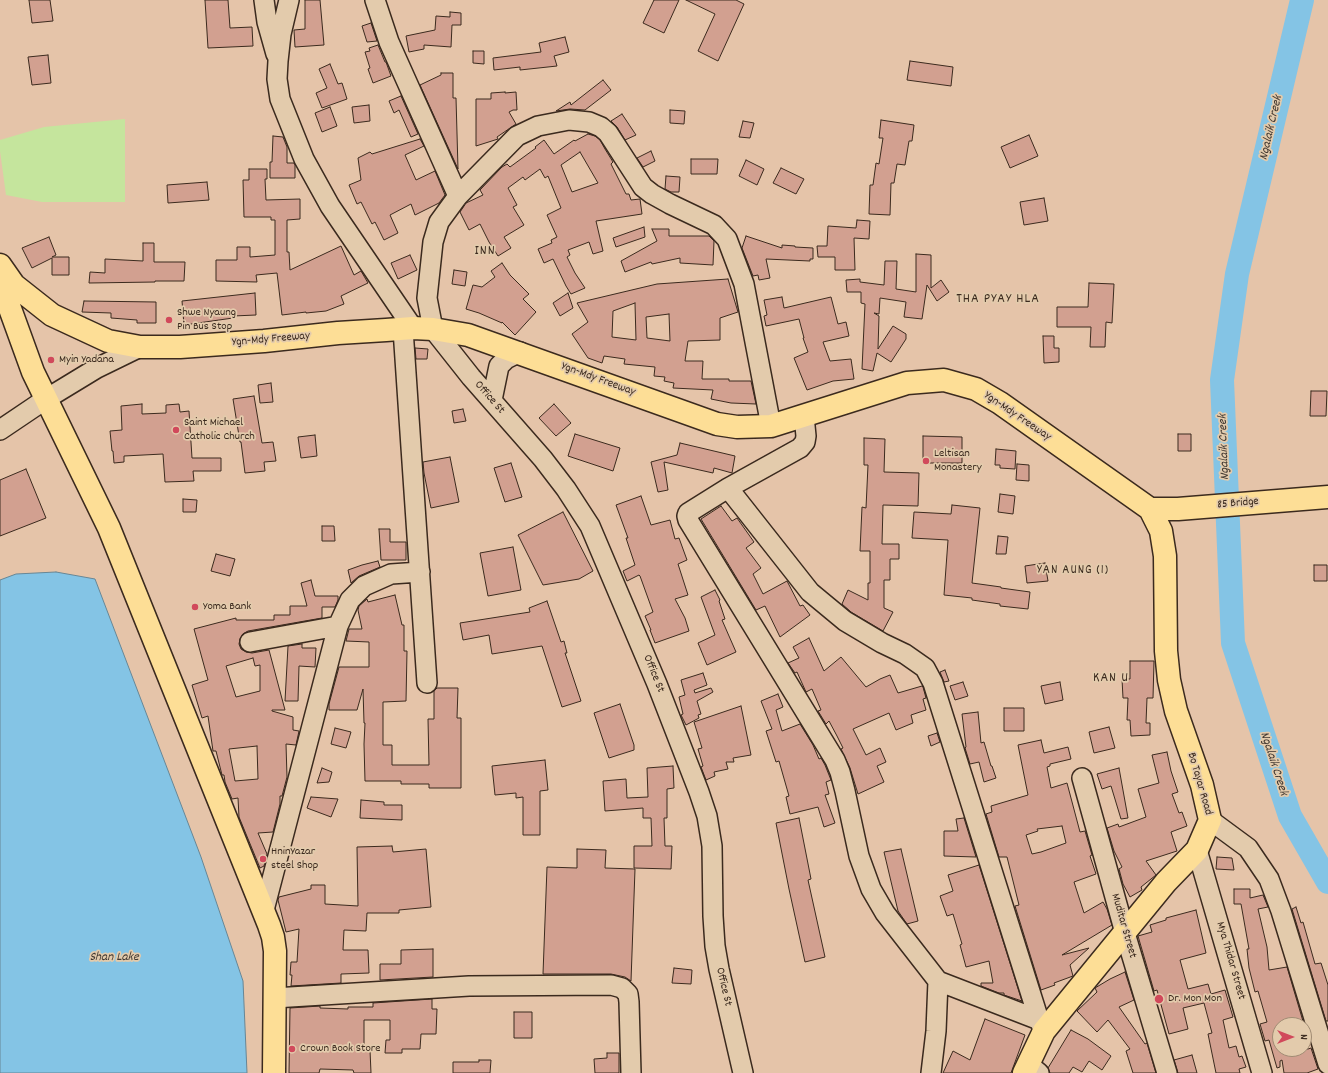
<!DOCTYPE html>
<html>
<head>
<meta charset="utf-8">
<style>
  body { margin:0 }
  #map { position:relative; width:1328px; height:1073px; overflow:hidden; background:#e5c4a9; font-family:Dekko,sans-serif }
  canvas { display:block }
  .north { position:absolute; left:1272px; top:1017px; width:40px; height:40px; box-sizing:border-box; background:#e3cbac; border:1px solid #a08b73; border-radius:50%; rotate:90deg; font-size:11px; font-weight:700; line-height:16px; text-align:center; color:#3b2a1e }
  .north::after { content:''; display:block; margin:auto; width:14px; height:18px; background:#d1495b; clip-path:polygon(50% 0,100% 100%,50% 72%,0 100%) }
</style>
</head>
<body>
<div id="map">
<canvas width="1328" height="1073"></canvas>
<div class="north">N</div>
</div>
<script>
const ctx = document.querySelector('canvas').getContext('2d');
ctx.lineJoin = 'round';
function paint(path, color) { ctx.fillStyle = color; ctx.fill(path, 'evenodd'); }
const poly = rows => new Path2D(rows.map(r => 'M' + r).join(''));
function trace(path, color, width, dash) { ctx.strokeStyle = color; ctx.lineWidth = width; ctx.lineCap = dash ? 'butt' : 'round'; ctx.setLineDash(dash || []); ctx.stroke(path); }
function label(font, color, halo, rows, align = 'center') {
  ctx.font = font + ' Dekko,sans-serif'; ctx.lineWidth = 3.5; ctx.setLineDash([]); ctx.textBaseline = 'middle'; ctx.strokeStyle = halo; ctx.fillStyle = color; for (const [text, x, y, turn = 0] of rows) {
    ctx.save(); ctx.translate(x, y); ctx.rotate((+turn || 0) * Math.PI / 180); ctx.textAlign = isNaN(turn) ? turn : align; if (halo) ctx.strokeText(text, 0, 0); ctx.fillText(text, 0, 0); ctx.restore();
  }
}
paint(poly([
  [125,119,125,202,42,202,6,195,0,151,0,140,44,127]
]), '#c5e59d');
const water = poly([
  [56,572,95,579,201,857,243,981,247,1073,0,1073,0,580,16,574,56,572]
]);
paint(water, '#84c4e5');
trace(water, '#678695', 1);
trace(poly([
  [1302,0,1237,274,1222,380,1233,643,1290,816,1328,882]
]), '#84c4e5', 24);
const building = poly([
  [29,0,50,0,53,21,32,23,29,0],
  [205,0,228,0,230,28,252,27,253,46,208,48,205,0],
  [305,0,320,0,324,45,295,47,294,30,305,29,305,0],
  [654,0,679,0,664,33,643,23,654,0],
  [686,0,736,0,744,4,718,61,698,51,715,14,686,0],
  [450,12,461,13,461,25,452,25,451,47,424,45,424,49,409,52,406,36,435,30,436,16,450,17,450,12],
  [371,23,377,41,367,42,362,26,371,23],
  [565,37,569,52,554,56,557,66,520,70,520,67,494,70,493,58,541,52,539,43,565,37],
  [378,45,385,62,386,62,391,76,373,83,368,69,370,68,365,52,370,51,369,48,378,45],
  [473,51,484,51,484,64,473,63,473,51],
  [48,55,51,83,32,85,28,57,48,55],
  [910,61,953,67,951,86,907,80,910,61],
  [330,64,338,84,342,83,347,99,322,108,316,93,327,88,319,69,330,64],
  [441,73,453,73,453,98,456,98,458,169,420,85,441,75,441,73],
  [603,80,611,90,585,110,570,109,556,111,570,102,571,105,603,80],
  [505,92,505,93,516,92,517,110,513,110,509,112,516,124,497,137,498,139,476,146,476,99,491,99,491,93,505,92],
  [401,96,418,134,411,137,399,110,394,113,389,101,401,96],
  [369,105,370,121,354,123,352,107,369,105],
  [330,107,337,126,322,132,315,113,330,107],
  [670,110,685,111,684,124,670,123,670,110],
  [622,114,636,135,625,140,617,127,611,121,622,114],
  [881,120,914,125,912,141,909,141,905,165,897,164,894,183,891,183,890,215,869,214,870,185,873,185,876,163,879,164,883,138,879,138,881,120],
  [743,121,754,123,750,138,739,137,743,121],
  [588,134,595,136,600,140,605,149,613,162,611,164,626,194,629,194,631,200,640,199,642,214,596,221,603,251,593,254,589,242,568,250,570,255,567,257,575,273,585,288,571,294,566,286,553,259,544,263,538,249,552,243,551,240,557,237,547,215,561,208,548,176,545,178,540,169,525,180,523,177,508,188,517,205,513,207,524,225,504,237,511,248,498,256,489,242,480,224,469,230,460,212,466,203,483,195,480,190,502,167,507,164,510,167,536,148,535,147,544,140,554,154,574,140,575,141,588,134],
  [580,152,598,183,572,192,561,165,580,152],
  [1029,135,1038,156,1010,168,1001,147,1029,135],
  [273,136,283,137,287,147,287,163,294,163,295,165,295,178,270,178,270,162,272,162,273,136],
  [420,139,424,146,405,155,416,180,435,171,445,195,439,203,415,215,411,204,390,215,398,233,384,240,375,222,372,224,361,202,357,204,349,185,361,180,358,158,370,152,372,154,420,139],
  [651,151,655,161,643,167,637,158,651,151],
  [691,159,718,159,717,174,691,174,691,159],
  [746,160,764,169,757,185,739,176,746,160],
  [781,168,804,179,796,194,773,183,781,168],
  [249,169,267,169,267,179,265,179,266,200,300,199,300,219,287,220,287,252,289,252,290,270,341,246,354,275,361,271,368,283,341,296,344,304,326,311,306,313,306,312,282,315,277,273,256,275,257,282,216,281,216,260,237,260,237,247,250,247,250,257,275,255,275,220,271,220,271,217,244,217,243,180,249,180,249,169],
  [666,176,680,177,679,192,671,192,665,189,666,176],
  [207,182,209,200,168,203,167,185,207,182],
  [1044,198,1048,221,1024,225,1020,202,1044,198],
  [857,220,870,221,869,239,854,238,855,270,835,270,835,257,818,257,817,246,827,246,828,226,856,228,857,220],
  [644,227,645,237,616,247,613,238,644,227],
  [652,229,669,229,669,236,709,236,714,241,713,265,680,263,680,258,652,264,651,262,625,272,621,261,657,241,652,229],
  [746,236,782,248,782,245,795,246,795,247,813,248,813,259,810,259,810,261,766,259,770,278,759,280,758,275,753,276,742,248,746,236],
  [49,237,56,255,52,257,69,257,69,275,52,275,52,258,32,268,22,248,49,237],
  [143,243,154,243,154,262,185,262,184,281,155,281,155,282,89,283,90,272,105,273,105,259,143,261,143,243],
  [916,254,931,255,931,288,941,280,949,292,937,301,927,285,922,319,904,317,906,302,880,298,879,314,874,313,879,316,878,349,893,326,906,334,906,339,891,362,877,353,873,371,862,369,865,304,861,303,861,292,847,292,846,280,860,279,860,282,884,285,885,261,897,261,896,289,916,292,916,254],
  [410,255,417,270,398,279,391,263,410,255],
  [502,263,510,275,529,294,523,299,536,312,515,335,502,322,502,323,479,313,466,309,473,285,482,287,495,277,491,271,502,263],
  [454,270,467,272,465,286,452,284,454,270],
  [728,279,738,312,720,318,720,340,688,341,685,361,703,361,702,379,729,379,729,381,751,381,756,404,731,403,711,399,713,390,673,388,674,383,664,381,665,377,654,376,655,367,624,364,625,359,604,356,602,363,588,358,572,334,588,322,577,303,657,284,728,279],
  [635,303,636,340,612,337,613,311,635,303],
  [669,314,670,341,647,338,646,317,669,314],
  [1089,283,1114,284,1112,323,1106,322,1105,347,1090,347,1091,327,1057,327,1057,307,1088,307,1089,283],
  [255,293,256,315,233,316,233,318,184,325,182,301,255,293],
  [568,293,573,308,560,316,553,303,568,293],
  [782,297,784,308,831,297,838,324,846,322,849,336,823,342,830,361,851,359,854,379,833,381,807,390,794,358,808,352,803,338,804,338,799,319,766,326,764,316,767,315,764,300,782,297],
  [84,301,156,302,156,323,137,323,137,320,111,318,111,313,82,312,84,301],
  [1043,336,1054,336,1054,348,1059,348,1059,362,1044,363,1043,336],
  [415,348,428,349,427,359,416,359,415,348],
  [271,383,273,402,260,403,258,385,271,383],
  [1311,391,1327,391,1326,416,1310,416,1311,391],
  [254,396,262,443,273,442,276,461,264,462,265,471,245,473,241,442,240,442,233,399,254,396],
  [142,404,142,414,166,413,166,405,179,404,180,412,189,411,192,458,221,458,221,471,193,471,194,481,165,482,163,454,124,456,124,462,114,463,113,451,112,451,110,431,122,430,121,406,142,404],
  [554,404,571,423,556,436,539,418,554,404],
  [463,409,466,421,454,423,452,411,463,409],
  [575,434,620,448,613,471,568,456,575,434],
  [1178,434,1191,434,1191,451,1178,451,1178,434],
  [315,435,317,456,301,458,298,437,315,435],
  [923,436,962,437,962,463,923,463,923,436],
  [864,438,885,439,884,472,919,473,918,506,883,505,882,544,899,544,899,559,890,559,890,580,884,580,884,608,893,612,883,631,851,612,842,604,848,590,868,600,868,583,870,583,870,551,860,551,862,507,866,508,868,465,864,465,864,438],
  [680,443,735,456,732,473,714,468,713,473,664,462,668,490,658,492,651,462,677,455,680,443],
  [996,449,1016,451,1015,469,1000,468,1000,465,995,465,996,449],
  [450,457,459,502,431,508,424,473,423,462,450,457],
  [511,463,522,497,505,502,494,468,511,463],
  [1017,464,1029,465,1029,481,1016,480,1017,464],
  [26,469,46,518,0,536,0,480,26,469],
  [1000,494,1015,496,1013,514,998,512,1000,494],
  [641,496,651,525,670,520,675,539,679,538,687,560,678,564,688,595,675,599,685,618,689,631,655,643,650,630,651,630,645,616,653,612,640,576,639,575,627,581,623,571,635,565,626,538,628,538,616,505,641,496],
  [183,499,197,500,196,512,183,512,183,499],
  [952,505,980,508,972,583,1001,587,1001,588,1030,592,1028,609,1000,606,1000,604,972,600,972,598,944,595,948,540,912,538,914,512,951,514,952,505],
  [721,506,732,521,737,518,754,542,746,548,761,568,753,574,763,594,787,581,800,606,803,605,810,615,780,637,765,606,756,610,701,519,721,506],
  [563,512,593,571,579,579,543,585,518,535,563,512],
  [322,526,334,526,335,541,322,541,322,526],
  [379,529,390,529,390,542,406,542,406,560,381,560,379,529],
  [998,536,1008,537,1006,554,996,554,998,536],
  [513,547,521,590,488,596,480,553,513,547],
  [216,554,235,559,230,576,211,571,216,554],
  [378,561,380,567,359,576,351,583,348,570,362,565,378,561],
  [1045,563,1048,581,1027,583,1025,566,1045,563],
  [1314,565,1327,565,1327,581,1314,581,1314,565],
  [311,580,315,596,338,596,338,600,335,607,322,607,322,618,248,631,243,634,240,639,239,644,241,649,246,652,252,653,269,650,285,710,272,710,272,711,293,717,293,730,299,731,296,745,286,744,287,777,282,796,280,796,280,804,273,832,258,833,267,854,264,866,260,868,239,817,238,798,232,799,225,782,224,775,222,775,216,751,213,751,208,716,202,718,192,685,208,680,194,629,236,618,236,620,274,620,274,615,290,615,290,606,307,606,301,583,311,580],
  [253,658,255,666,260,665,260,691,236,697,226,666,253,658],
  [257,746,258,779,235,781,229,749,257,746],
  [715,590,720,600,719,601,725,619,722,620,736,652,707,665,698,643,715,635,701,597,715,590],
  [395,595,402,625,404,625,404,651,407,651,406,701,383,702,383,745,392,745,392,765,429,765,428,719,434,719,434,691,437,688,458,688,457,718,461,718,461,788,429,788,429,784,401,784,401,781,365,781,364,744,365,723,364,723,363,689,357,710,329,710,329,704,339,667,369,667,369,642,346,641,349,629,362,629,358,610,359,606,367,599,368,602,395,595],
  [547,601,561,642,564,641,567,653,565,653,581,701,562,707,542,646,492,654,489,635,463,640,460,623,530,612,529,608,547,601],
  [809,638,824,671,841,657,866,687,880,679,890,675,898,693,922,686,923,687,926,698,923,699,926,710,911,715,913,723,896,730,889,713,853,729,866,755,880,748,886,762,877,766,884,782,858,794,850,768,841,749,843,748,837,736,829,721,826,724,818,711,821,710,812,689,806,692,797,672,795,673,788,663,799,658,793,647,809,638],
  [302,644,302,648,316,648,315,667,299,666,298,701,285,701,288,646,302,644],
  [1130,661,1154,661,1153,698,1147,698,1146,723,1150,723,1150,735,1131,736,1130,720,1127,720,1128,698,1123,698,1122,679,1130,679,1130,661],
  [945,670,949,681,944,682,940,672,945,670],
  [703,673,707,685,694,690,695,693,711,688,713,692,697,701,701,714,698,715,699,718,686,725,681,715,683,714,679,697,685,695,681,680,703,673],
  [963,682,968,696,955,700,950,686,963,682],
  [1060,682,1063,700,1045,704,1041,686,1060,682],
  [778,694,783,707,776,710,782,731,800,724,813,745,819,759,821,758,825,765,831,780,826,782,829,794,825,795,835,823,824,827,818,807,790,814,786,797,789,796,779,761,776,762,766,731,772,729,761,701,778,694],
  [620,704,634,745,634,750,609,758,594,713,620,704],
  [741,706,751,755,733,758,734,762,726,762,728,769,714,772,715,776,706,780,701,767,703,766,698,749,702,748,694,722,741,706],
  [1004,708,1024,708,1024,731,1004,731,1004,708],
  [978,712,981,743,984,742,991,766,992,766,996,778,984,782,979,762,970,764,965,748,966,747,962,714,978,712],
  [1109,727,1115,748,1094,753,1089,732,1109,727],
  [335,728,351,732,346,748,331,744,335,728],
  [937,733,940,742,931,746,928,736,937,733],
  [1041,740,1044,753,1068,747,1071,759,1050,764,1050,766,1047,767,1051,788,1067,783,1080,832,1085,831,1092,855,1090,856,1096,874,1074,882,1084,913,1103,902,1107,909,1112,925,1062,955,1089,948,1070,965,1073,976,1054,983,1055,985,1041,990,1015,906,1019,905,1007,857,999,857,986,814,992,812,991,806,1028,795,1018,745,1041,740],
  [1062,826,1066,843,1041,852,1032,854,1026,835,1038,831,1037,829,1062,826],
  [1167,752,1171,771,1178,792,1172,794,1179,813,1182,812,1187,826,1171,832,1177,851,1146,861,1156,875,1141,887,1142,890,1130,897,1123,884,1119,869,1122,867,1114,851,1107,828,1118,824,1119,827,1146,817,1138,789,1159,783,1152,755,1167,752],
  [545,760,548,790,540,791,540,835,523,835,523,797,516,798,516,793,495,795,492,766,545,760],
  [673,766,674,788,667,789,667,818,664,818,665,846,672,846,671,869,634,868,634,846,652,846,651,818,643,818,643,808,605,811,603,781,626,779,627,798,648,797,647,768,673,766],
  [322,768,332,772,329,782,317,783,322,768],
  [1119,768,1128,818,1121,819,1111,786,1102,789,1097,774,1119,768],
  [311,797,338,799,331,817,307,808,311,797],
  [361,800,384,802,384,805,402,805,402,820,360,818,361,800],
  [799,818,811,879,808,880,825,957,805,962,789,889,776,823,799,818],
  [964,818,976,857,944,856,944,831,958,831,956,819,964,818],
  [392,846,393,852,426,849,431,907,399,910,399,913,367,913,366,931,344,930,343,950,368,950,369,973,341,974,341,983,291,986,292,975,290,975,291,962,297,962,299,929,286,932,278,900,279,897,311,889,311,885,325,885,325,904,358,906,357,847,392,846],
  [577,849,606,850,605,868,635,869,631,981,625,977,611,974,543,974,547,867,577,868,577,849],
  [901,849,918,921,907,924,898,911,884,852,901,849],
  [1217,857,1232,858,1234,870,1216,869,1217,857],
  [979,865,1022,1001,1004,995,1004,993,999,993,981,986,981,983,993,983,989,961,966,967,960,945,962,944,953,914,947,916,940,896,953,891,948,875,979,865],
  [1234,889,1250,889,1250,898,1263,895,1268,907,1258,909,1267,947,1269,970,1287,967,1305,1028,1304,1028,1304,1025,1280,1025,1280,1049,1308,1049,1311,1048,1318,1069,1307,1073,1284,1073,1282,1060,1280,1061,1280,1067,1277,1068,1269,1040,1265,1041,1260,1024,1267,1022,1258,991,1255,992,1249,968,1247,949,1249,949,1241,904,1234,904,1234,889],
  [1296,907,1301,923,1303,922,1315,964,1321,963,1328,985,1328,1021,1326,1021,1292,909,1296,907],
  [1196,910,1206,953,1180,960,1188,989,1208,984,1211,994,1225,990,1233,1017,1223,1020,1229,1048,1236,1046,1239,1057,1242,1056,1246,1067,1239,1069,1240,1073,1216,1073,1208,1034,1212,1033,1204,1003,1183,1008,1188,1029,1169,1034,1157,990,1154,991,1138,936,1152,932,1150,925,1166,920,1166,918,1196,910],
  [433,949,433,977,380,980,380,964,401,964,401,950,433,949],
  [674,968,692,970,691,984,672,983,674,968],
  [1125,972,1134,1000,1119,1007,1145,1044,1147,1043,1156,1073,1133,1073,1126,1051,1130,1049,1108,1020,1097,1032,1077,1011,1097,992,1095,988,1110,979,1125,972],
  [432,999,432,1009,437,1009,436,1034,421,1034,420,1049,402,1049,402,1053,385,1053,386,1040,390,1040,390,1020,364,1020,364,1050,370,1050,371,1073,354,1073,353,1070,320,1069,319,1073,289,1073,290,1008,320,1006,320,1008,348,1009,348,1007,373,1007,373,1003,432,999],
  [514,1012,532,1012,532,1038,514,1038,514,1012],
  [985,1019,1025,1035,1011,1073,943,1073,953,1051,970,1060,985,1019],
  [1071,1030,1088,1039,1111,1056,1102,1070,1089,1061,1082,1072,1073,1067,1069,1073,1050,1073,1048,1068,1071,1030],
  [607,1053,619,1053,619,1073,595,1073,594,1059,607,1058,607,1053],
  [1192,1055,1197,1073,1178,1073,1174,1060,1192,1055],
  [479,1060,491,1060,490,1073,453,1073,453,1062,479,1062,479,1060]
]);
paint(building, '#d2a090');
trace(building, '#3b2a1e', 1);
const minor = poly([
  [264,0,267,22,276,54],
  [289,0,281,34,278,61,277,79,280,99,304,159,330,206,413,328],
  [375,0,389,42,458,196],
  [403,329,427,683],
  [492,400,499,366,506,359,520,352],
  [804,416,806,436,805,442,800,448,728,488,688,513,687,516,688,520,835,760,840,772,845,791,859,856,871,889,885,913,938,981,1039,1020],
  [0,430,46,399,97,368,140,347],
  [728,488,810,592,845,621,882,643,905,654,925,668,933,683,1039,1020,1043,1029],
  [250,642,338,626],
  [1082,778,1125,933,1167,1073],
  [1210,820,1248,848,1269,879,1281,911,1328,1064],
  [1197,850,1262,1073],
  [264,910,338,626,350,600,364,586,391,574,420,572],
  [274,998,469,986,611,985,622,988,628,994,629,1002,631,1073],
  [1028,1064,1039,1073],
  [743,1073,719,969,715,946,713,916,712,846,707,816,699,792,657,684,590,526,566,489,543,459,471,377,433,329,427,298,433,242,439,222,458,196,517,136,538,126,569,120,589,122,601,127,608,133,643,187,652,194,670,204,714,225,727,239,744,284,771,426],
  [931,1073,936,1031,938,981]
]);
const major = poly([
  [0,265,14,285,52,315,108,341,140,347,180,347,264,341,338,333,386,330,413,328,433,329,468,335,717,424,737,427,771,426,907,383,944,380,976,389,1000,403,1150,509,1178,509,1328,497],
  [0,281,33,372,109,528,269,925,273,937,275,951,274,1073],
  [1024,1073,1044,1031,1166,882,1197,850,1210,820,1202,785,1176,711,1169,680,1166,651,1165,556,1161,531,1150,509]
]);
trace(minor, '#3b2a1e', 22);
trace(major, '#3b2a1e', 25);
trace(minor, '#e3cbac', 19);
trace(major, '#fdde96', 22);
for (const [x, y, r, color] of [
  [169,320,4,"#d1495b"],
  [51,360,4,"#d1495b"],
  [176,430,4,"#d1495b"],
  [926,461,4,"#d1495b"],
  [195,607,4,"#d1495b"],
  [263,859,4,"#d1495b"],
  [1159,999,5,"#d1495b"],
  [292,1049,4,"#d1495b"]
]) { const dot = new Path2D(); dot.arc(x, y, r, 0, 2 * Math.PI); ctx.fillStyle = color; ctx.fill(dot); trace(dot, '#e3cbac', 1.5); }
label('12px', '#3b2a1e', '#e3cbac', [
  ["Shwe Nyaung",177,313],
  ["Pin Bus Stop",177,327],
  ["Myin Yadana",59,360],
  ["Saint Michael",184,423],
  ["Catholic Church",184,437],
  ["Leltisan",934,454],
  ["Monastery",934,468],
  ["Yoma Bank",203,607],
  ["HninYazar",271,852],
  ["steel Shop",271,866],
  ["Dr. Mon Mon",1168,999],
  ["Crown Book Store",300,1049]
], 'left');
label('12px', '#3b2a1e', '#e3cbac', [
  ["Ygn-Mdy Freeway",271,340,-5],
  ["Ygn-Mdy Freeway",598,380,20],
  ["Office St",489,398,49],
  ["Ygn-Mdy Freeway",1017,417,34],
  ["85 Bridge",1238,504,-5],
  ["Office St",653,674,68],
  ["Bo Tayar Road",1199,784,74],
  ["Muditar Street",1123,926,74],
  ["Mya Thidar Street",1230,961,74],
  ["Office St",723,987,77]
]);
label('italic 13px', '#423932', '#e3cbac', [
  ["Ngalaik Creek",1272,128,-77],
  ["Ngalaik Creek",1225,447,-92],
  ["Ngalaik Creek",1273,764,72],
  ["Shan Lake",114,958]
]);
ctx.letterSpacing = '1px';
label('13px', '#3b2a1e', '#e3cbac', [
  ["YAN AUNG (1)",1073,571]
]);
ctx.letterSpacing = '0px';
ctx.letterSpacing = '1px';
label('14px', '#3b2a1e', '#e3cbac', [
  ["INN",485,252],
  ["THA PYAY HLA",998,300],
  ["KAN U",1111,679]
]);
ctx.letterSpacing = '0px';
</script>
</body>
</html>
